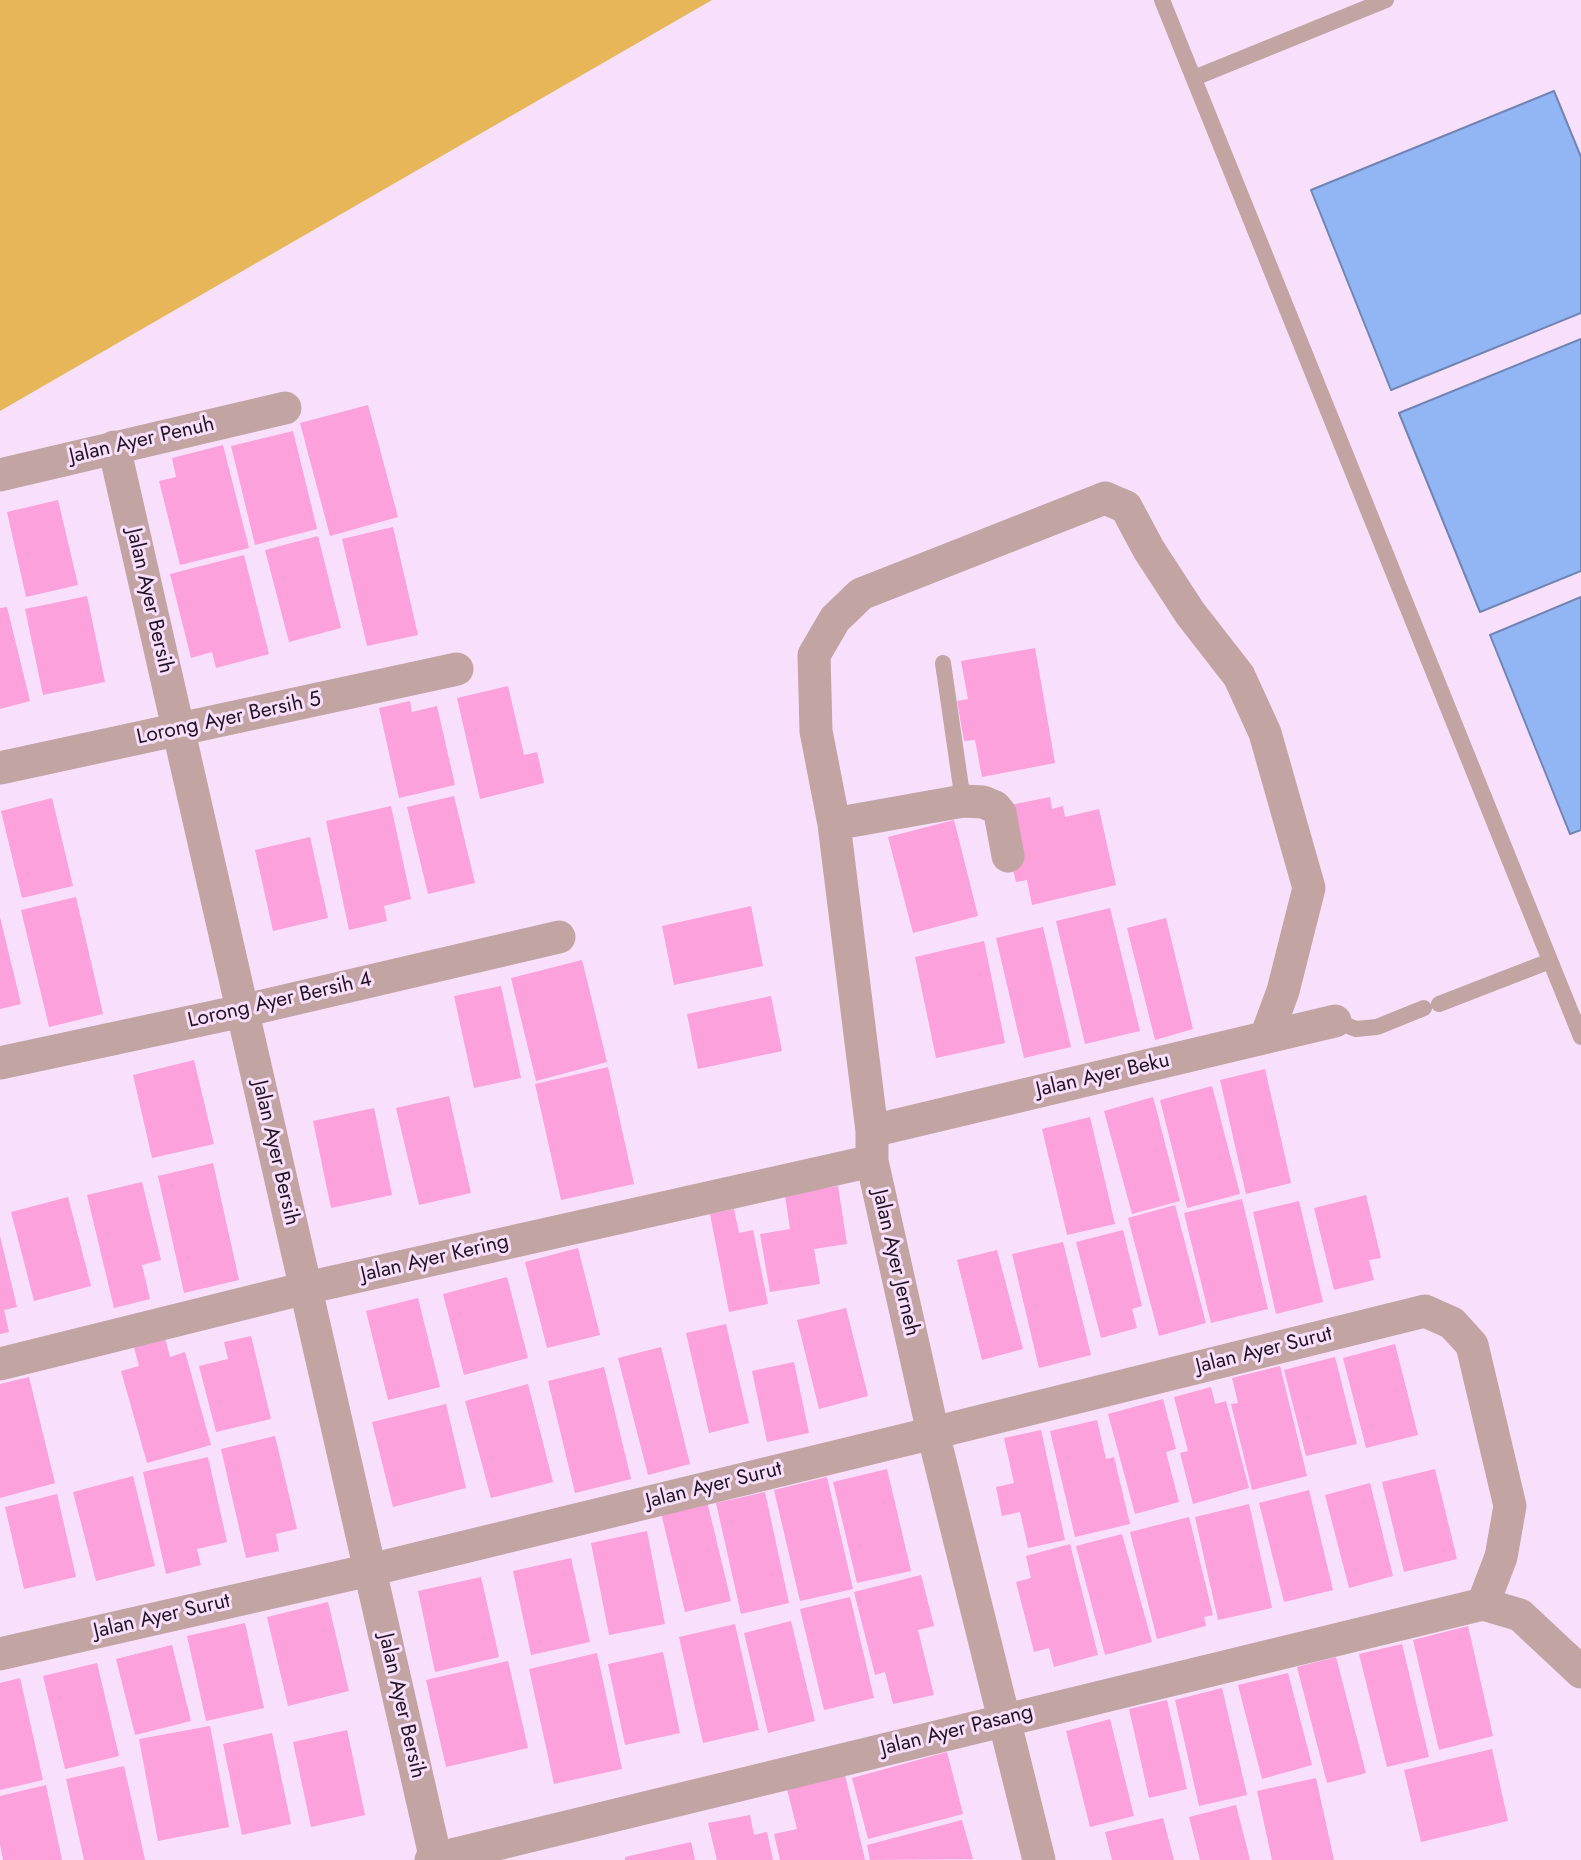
<!DOCTYPE html>
<html>
<head>
<meta charset="utf-8">
<style>
  body { margin:0 }
  canvas { display:block; background:#f8dffc }
</style>
</head>
<body>
<canvas width="1581" height="1860"></canvas>
<script>
const ctx = document.querySelector('canvas').getContext('2d');
ctx.lineJoin = 'round';
function paint(path, color) { ctx.fillStyle = color; ctx.fill(path, 'evenodd'); }
const poly = rows => new Path2D(rows.map(r => 'M' + r).join(''));
function trace(path, color, width, dash) { ctx.strokeStyle = color; ctx.lineWidth = width; ctx.lineCap = dash ? 'butt' : 'round'; ctx.setLineDash(dash || []); ctx.stroke(path); }
function label(font, color, halo, rows, align = 'center') {
  ctx.font = font + ' Jost,sans-serif'; ctx.lineWidth = 6; ctx.setLineDash([]); ctx.textBaseline = 'middle'; ctx.strokeStyle = halo; ctx.fillStyle = color; for (const [text, x, y, turn = 0] of rows) {
    ctx.save(); ctx.translate(x, y); ctx.rotate((+turn || 0) * Math.PI / 180); ctx.textAlign = isNaN(turn) ? turn : align; if (halo) ctx.strokeText(text, 0, 0); ctx.fillText(text, 0, 0); ctx.restore();
  }
}
paint(poly([
  [0,0,712,0,0,411]
]), '#e7b658');
const water = poly([
  [1554,91,1581,157,1581,313,1391,390,1311,190,1554,91],
  [1581,339,1581,571,1480,612,1399,413,1581,339],
  [1581,597,1581,830,1570,834,1490,635,1581,597]
]);
paint(water, '#92b6f3');
trace(water, '#7085b5', 2);
paint(poly([
  [368,405,398,517,330,536,300,423],
  [293,431,317,529,255,545,231,446],
  [223,445,249,548,180,565,159,481,176,477,172,458],
  [58,500,78,585,26,597,7,512],
  [393,527,418,635,367,646,342,539],
  [318,536,341,628,289,642,265,550],
  [244,555,269,654,216,668,212,652,191,658,170,574],
  [87,596,105,682,43,695,25,609],
  [7,607,30,701,0,709,0,608],
  [1035,648,1055,763,982,777,975,740,964,741,957,701,968,699,961,661],
  [508,686,524,755,537,752,544,783,480,799,457,698],
  [410,701,412,712,437,706,455,785,399,798,379,708],
  [454,796,475,883,428,894,407,807],
  [1050,797,1052,809,1063,806,1065,817,1099,809,1116,885,1032,905,1027,880,1016,882,1009,854,1010,805],
  [52,798,73,886,22,898,1,811],
  [391,806,411,899,384,906,387,921,349,930,326,821],
  [954,820,978,916,913,933,888,837],
  [310,837,328,918,273,931,255,850],
  [76,897,103,1014,49,1027,21,910],
  [751,906,763,966,674,985,662,926],
  [1110,908,1140,1031,1085,1044,1056,921],
  [0,917,21,1004,0,1009],
  [1166,918,1193,1029,1155,1040,1127,928],
  [1043,927,1071,1047,1024,1058,996,938],
  [984,941,1005,1043,936,1058,915,957],
  [582,960,607,1062,536,1081,511,978],
  [501,986,521,1078,474,1088,454,996],
  [771,996,782,1051,698,1069,687,1014],
  [194,1060,214,1144,152,1158,133,1075],
  [608,1067,634,1184,561,1200,535,1084],
  [1265,1069,1291,1183,1246,1194,1220,1080],
  [1212,1086,1240,1194,1187,1208,1160,1100],
  [449,1096,471,1193,419,1205,396,1108],
  [1153,1097,1180,1201,1132,1214,1104,1111],
  [374,1108,392,1195,331,1208,313,1121],
  [1090,1117,1115,1224,1067,1235,1042,1129],
  [213,1163,239,1280,184,1293,158,1176],
  [142,1182,161,1260,142,1265,150,1299,114,1308,87,1195],
  [838,1186,847,1244,814,1249,820,1284,770,1292,760,1234,790,1229,785,1195],
  [1366,1195,1381,1258,1369,1260,1374,1280,1334,1290,1314,1208],
  [68,1197,91,1286,34,1301,11,1212],
  [1242,1199,1268,1309,1211,1323,1184,1213],
  [1299,1201,1323,1302,1276,1314,1253,1212],
  [1175,1205,1206,1323,1159,1336,1128,1218],
  [734,1209,739,1233,753,1230,768,1304,729,1312,710,1214],
  [1123,1230,1142,1306,1132,1309,1137,1328,1101,1338,1076,1242],
  [0,1236,17,1307,4,1310,9,1332,0,1334],
  [1063,1242,1091,1355,1039,1368,1012,1254],
  [578,1248,600,1335,547,1348,525,1262],
  [997,1250,1023,1349,982,1360,957,1260],
  [507,1277,528,1358,464,1375,443,1294],
  [418,1298,440,1387,388,1400,366,1311],
  [846,1308,868,1396,819,1409,797,1320],
  [726,1324,749,1423,709,1433,686,1333],
  [251,1336,271,1419,216,1432,199,1366,228,1359,224,1342],
  [165,1338,170,1357,185,1352,211,1445,147,1463,121,1371,139,1366,134,1347],
  [1395,1344,1418,1435,1366,1448,1343,1358],
  [661,1347,690,1464,648,1475,618,1358],
  [1335,1357,1357,1444,1306,1456,1284,1370],
  [794,1362,809,1433,767,1442,752,1371],
  [1280,1366,1307,1476,1252,1490,1231,1404,1238,1403,1232,1378],
  [604,1367,631,1479,575,1493,548,1381],
  [29,1377,55,1483,0,1498,0,1384],
  [528,1384,553,1482,491,1498,465,1401],
  [1211,1387,1215,1404,1226,1401,1249,1488,1193,1504,1180,1453,1188,1451,1174,1397],
  [1163,1399,1176,1449,1166,1452,1179,1502,1135,1514,1108,1414],
  [446,1404,466,1488,393,1507,372,1422],
  [1097,1420,1106,1459,1114,1457,1130,1524,1075,1537,1050,1431],
  [1041,1430,1065,1540,1028,1548,1020,1512,1002,1516,996,1487,1014,1483,1004,1438],
  [275,1436,297,1529,276,1534,279,1551,246,1558,221,1449],
  [208,1457,227,1542,197,1549,201,1565,166,1574,143,1472],
  [887,1469,911,1571,857,1583,833,1482],
  [1435,1469,1457,1559,1404,1572,1382,1482],
  [133,1476,155,1566,96,1581,73,1492],
  [827,1477,853,1589,800,1601,774,1490],
  [1370,1483,1393,1576,1349,1588,1325,1495],
  [1309,1490,1333,1590,1284,1602,1259,1503],
  [765,1492,789,1603,741,1614,716,1503],
  [57,1494,76,1577,24,1589,5,1507],
  [706,1497,731,1601,685,1612,660,1509],
  [1249,1504,1272,1608,1218,1620,1195,1517],
  [1189,1517,1213,1615,1204,1617,1206,1626,1157,1639,1130,1532],
  [647,1531,665,1624,609,1635,591,1543],
  [1122,1534,1152,1642,1105,1655,1076,1546],
  [1070,1544,1098,1655,1054,1667,1049,1648,1034,1652,1016,1582,1031,1578,1026,1556],
  [571,1558,590,1642,531,1655,513,1571],
  [921,1575,934,1626,918,1630,934,1695,893,1704,885,1672,875,1675,854,1592],
  [481,1577,499,1657,435,1672,418,1591],
  [850,1597,874,1698,824,1710,800,1609],
  [328,1602,349,1691,288,1706,267,1617],
  [791,1621,815,1721,768,1733,744,1633],
  [245,1623,264,1708,206,1721,187,1636],
  [735,1624,759,1730,703,1743,679,1637],
  [1468,1626,1493,1736,1439,1750,1413,1640],
  [1402,1644,1429,1757,1387,1767,1359,1654],
  [172,1645,191,1721,135,1735,116,1659],
  [663,1652,680,1733,625,1745,608,1664],
  [597,1653,622,1769,554,1784,529,1669],
  [1336,1657,1366,1773,1327,1783,1297,1667],
  [508,1661,528,1748,446,1767,426,1680],
  [97,1663,119,1756,65,1769,43,1676],
  [1288,1673,1312,1765,1262,1779,1238,1685],
  [20,1678,43,1780,0,1790,0,1683],
  [1222,1688,1247,1795,1199,1806,1175,1700],
  [1167,1700,1187,1789,1149,1798,1129,1709],
  [1110,1719,1134,1816,1090,1827,1066,1731],
  [210,1726,229,1827,158,1841,139,1739],
  [347,1730,365,1815,311,1827,293,1742],
  [272,1733,291,1824,242,1835,223,1744],
  [1492,1749,1508,1821,1421,1842,1404,1770],
  [947,1752,963,1814,868,1839,852,1778],
  [124,1766,145,1860,84,1860,66,1779],
  [845,1775,865,1860,780,1860,774,1834,797,1829,787,1789],
  [1316,1778,1334,1860,1272,1860,1257,1791],
  [46,1785,62,1860,3,1860,0,1845,0,1796],
  [1236,1805,1250,1860,1200,1860,1189,1817],
  [750,1815,754,1835,767,1832,773,1860,717,1860,708,1823],
  [1163,1818,1174,1860,1112,1860,1105,1832],
  [962,1820,973,1859,870,1860,867,1845],
  [691,1842,695,1860,625,1860,625,1857]
]), '#fca1dc');
trace(poly([
  [1162,0,1581,1037],
  [1194,78,1386,0],
  [943,663,963,801],
  [1439,1004,1550,961],
  [1335,1021,1356,1029,1377,1027,1424,1008]
]), '#c2a4a3', 16);
trace(poly([
  [114,447,436,1860],
  [0,475,285,408],
  [0,768,457,669],
  [834,824,963,801,983,802,995,807,1000,813,1008,856],
  [0,1063,242,1011,559,937],
  [872,1131,1335,1021],
  [0,1364,306,1288,872,1161],
  [0,1654,370,1570,933,1433,1425,1311,1452,1323,1472,1345,1510,1506,1501,1557,1483,1604,1520,1615,1581,1672],
  [431,1860,1483,1604],
  [1039,1860,933,1433,872,1161,872,1131,834,824,816,731,814,655,835,619,861,594,1105,498,1126,507,1149,550,1190,613,1239,676,1265,733,1309,888,1283,991,1266,1037]
]), '#c2a4a3', 33);
label('21px', '#211324', '#f8dffc', [
  ["Jalan Ayer Penuh",142,441,-13],
  ["Jalan Ayer Bersih",149,601,77],
  ["Lorong Ayer Bersih 5",229,719,-12],
  ["Lorong Ayer Bersih 4",280,1001,-13],
  ["Jalan Ayer Beku",1103,1076,-13],
  ["Jalan Ayer Bersih",275,1153,77],
  ["Jalan Ayer Kering",435,1259,-13],
  ["Jalan Ayer Jerneh",895,1263,77],
  ["Jalan Ayer Surut",1264,1351,-14],
  ["Jalan Ayer Surut",714,1486,-14],
  ["Jalan Ayer Surut",162,1617,-13],
  ["Jalan Ayer Bersih",401,1706,77],
  ["Jalan Ayer Pasang",957,1731,-14]
]);
</script>
</body>
</html>
